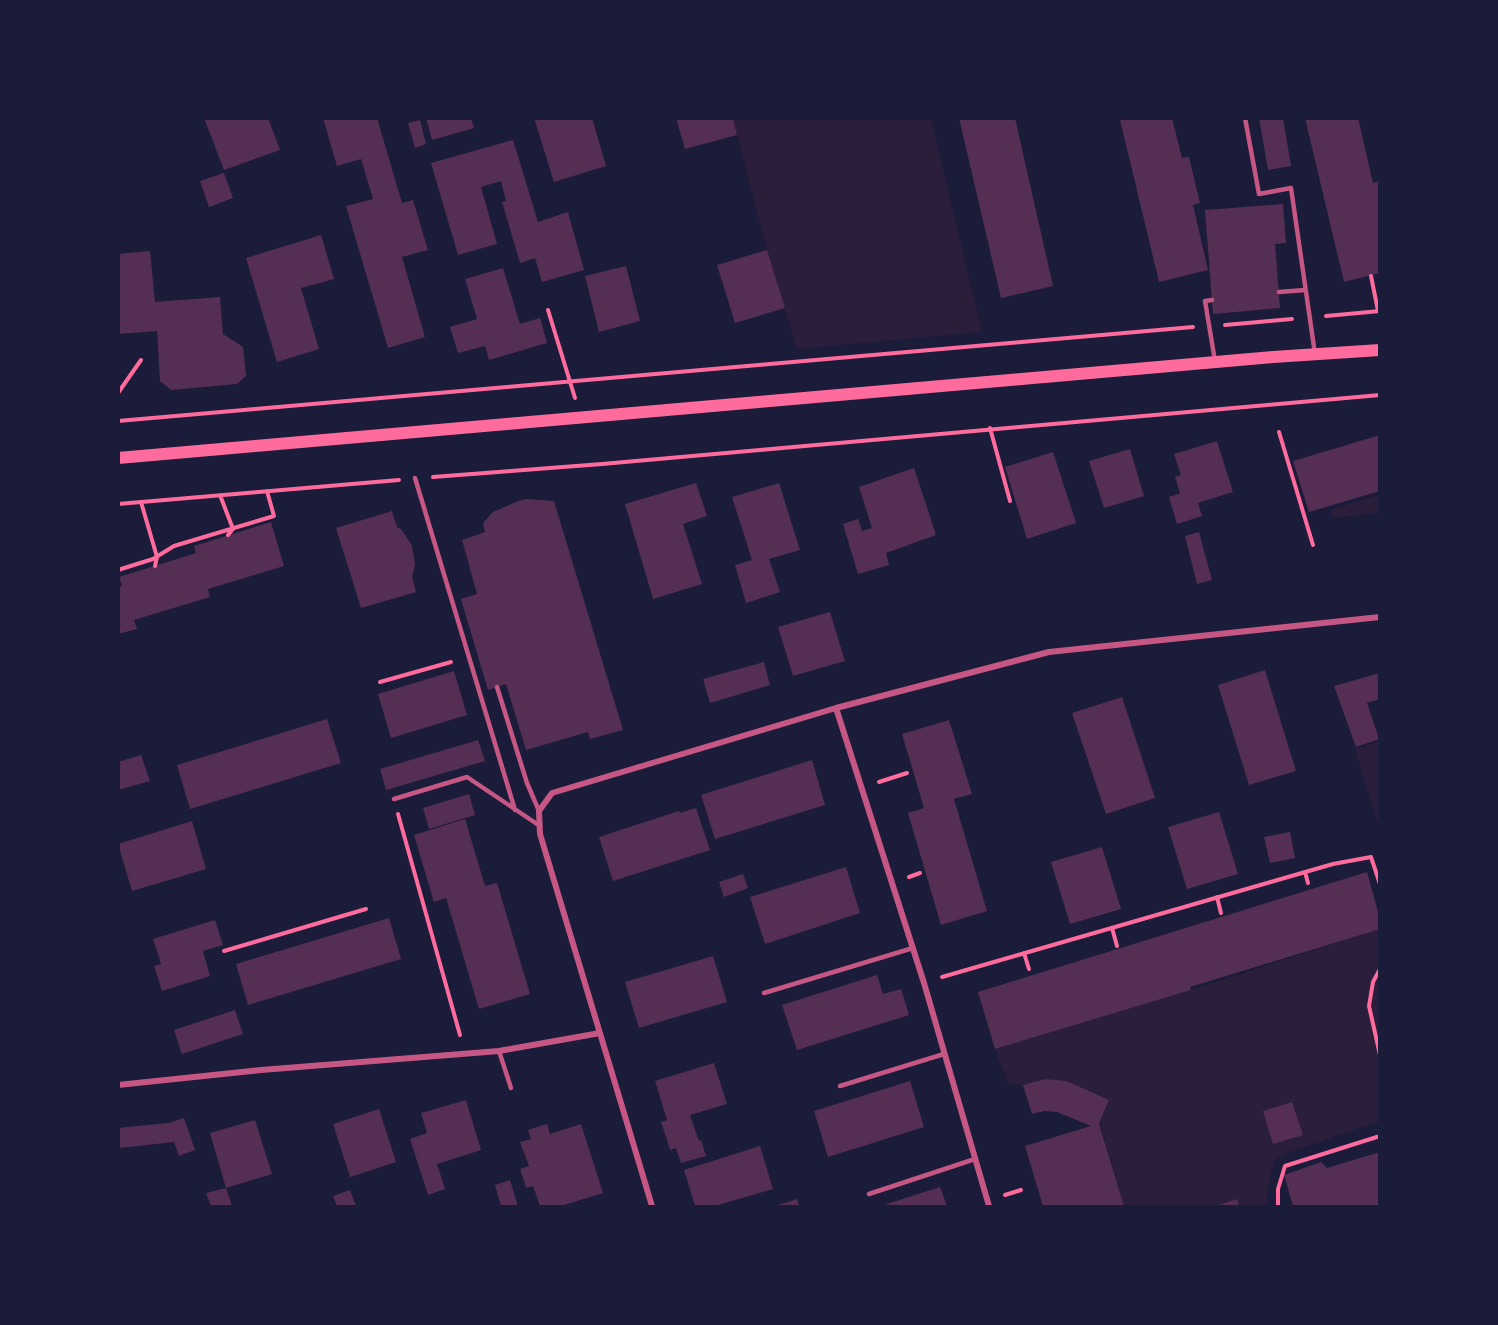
<!DOCTYPE html>
<html>
<head>
<meta charset="utf-8">
<style>
  body { margin:0 }
  #map { position:relative; width:1498px; height:1325px; overflow:hidden; background:#1b1b3a; font-family:"DejaVu Sans",sans-serif }
  canvas { display:block }
  .frame { position:absolute; inset:0; border:120px solid #1b1b3a; pointer-events:none }
</style>
</head>
<body>
<div id="map">
<canvas width="1498" height="1325"></canvas>
<div class="frame"></div>
</div>
<script>
const ctx = document.querySelector('canvas').getContext('2d');
ctx.lineJoin = 'round';
function paint(path, color) { ctx.fillStyle = color; ctx.fill(path, 'evenodd'); }
const poly = rows => new Path2D(rows.map(r => 'M' + r).join(''));
function trace(path, color, width, dash) { ctx.strokeStyle = color; ctx.lineWidth = width; ctx.lineCap = dash ? 'butt' : 'round'; ctx.setLineDash(dash || []); ctx.stroke(path); }
paint(poly([
  [733,119,931,119,982,332,797,349,767,250],
  [1379,495,1379,513,1332,518,1330,510],
  [1379,741,1380,818,1376,819,1355,749],
  [1379,929,1379,1126,1378,1122,1353,1130,1288,1153,1274,1160,1267,1192,1267,1206,1239,1206,1237,1199,1214,1206,1124,1206,1100,1124,1109,1100,1067,1081,1045,1079,1023,1085,1008,1083,995,1049,1191,990]
]), '#2a1e3b');
paint(poly([
  [204,118,268,118,280,150,224,170],
  [323,118,377,118,402,203,413,200,428,250,402,257,425,337,388,348,346,206,373,199,361,159,337,166],
  [426,118,471,118,474,128,432,140],
  [534,118,592,118,606,166,554,182],
  [676,118,733,118,737,135,685,149],
  [959,118,1015,118,1053,286,1001,298],
  [1127,118,1172,118,1182,158,1189,157,1200,203,1193,205,1208,270,1159,282,1120,120],
  [1259,118,1283,118,1291,166,1268,170],
  [1305,118,1358,118,1373,183,1380,181,1380,273,1344,282],
  [420,120,426,144,415,148,408,123],
  [513,140,538,222,568,212,584,270,542,282,535,258,520,263,502,202,506,201,501,181,481,187,497,244,458,255,431,163],
  [224,173,233,198,209,207,200,181],
  [1283,204,1286,243,1275,244,1280,308,1213,314,1205,210],
  [321,235,334,279,301,288,319,349,277,362,246,258],
  [767,250,785,308,735,323,717,265],
  [150,251,155,302,220,297,223,334,243,347,246,376,237,384,171,390,160,381,157,331,118,334,118,254],
  [626,266,640,321,599,332,585,276],
  [503,268,520,324,540,318,547,343,489,360,485,346,458,353,450,327,477,319,465,279],
  [1380,435,1380,491,1309,512,1293,461],
  [1217,441,1233,492,1198,503,1202,516,1177,524,1169,497,1180,493,1175,477,1181,475,1174,454],
  [1130,449,1144,496,1104,508,1089,461],
  [1053,452,1076,523,1027,539,1005,467],
  [914,468,936,535,886,553,889,565,858,574,843,524,858,519,862,531,872,528,859,487],
  [696,483,707,516,683,524,702,584,653,599,625,504],
  [779,483,800,550,769,559,780,592,746,603,735,565,752,560,732,497],
  [527,499,554,501,623,730,590,739,588,732,526,750,506,684,488,690,461,599,477,594,462,540,485,532,483,523,493,512,518,501],
  [392,511,397,527,402,530,412,546,415,565,412,577,416,592,361,608,336,528],
  [271,522,284,566,208,589,210,597,134,620,137,629,118,634,118,587,122,586,119,577,196,553,194,546],
  [1199,532,1212,580,1197,584,1185,536],
  [830,612,845,661,793,676,778,627],
  [764,662,770,685,710,703,703,679],
  [1265,670,1296,771,1249,785,1218,685],
  [454,671,467,715,391,738,378,694],
  [1380,673,1380,699,1367,703,1379,739,1356,747,1334,686],
  [1122,697,1155,798,1106,814,1072,713],
  [327,719,341,763,190,809,177,765],
  [949,720,972,794,954,799,987,911,941,925,908,813,924,808,902,734],
  [478,740,485,761,386,790,380,769],
  [141,755,150,781,118,790,118,762],
  [812,760,825,805,715,839,701,795],
  [469,794,475,815,429,829,423,808],
  [696,808,710,850,613,881,599,837,679,811,680,813],
  [1219,812,1238,874,1187,889,1168,827],
  [465,819,485,886,497,883,530,994,479,1009,446,898,434,902,414,835],
  [192,821,206,869,132,891,118,844],
  [1290,832,1295,858,1270,863,1264,837],
  [1102,847,1121,909,1070,924,1051,862],
  [846,867,860,913,765,944,750,897],
  [1367,872,1380,919,1380,929,1190,987,1191,990,995,1049,978,992],
  [743,874,748,888,724,897,719,882],
  [389,918,401,959,248,1005,236,964],
  [215,920,223,945,203,951,210,976,162,991,154,966,161,964,153,939],
  [713,956,727,1002,639,1028,625,982],
  [877,975,883,994,901,989,909,1015,797,1050,782,1005],
  [235,1010,243,1034,182,1054,174,1030],
  [714,1063,727,1104,690,1115,699,1141,701,1140,706,1156,681,1163,676,1148,670,1150,666,1137,661,1122,667,1120,655,1081],
  [1045,1079,1067,1081,1109,1100,1099,1124,1124,1206,1043,1206,1025,1146,1091,1126,1057,1112,1044,1111,1032,1114,1023,1085],
  [910,1081,924,1127,828,1157,814,1111],
  [466,1100,481,1150,437,1164,445,1189,428,1195,410,1139,427,1133,421,1113],
  [1292,1102,1303,1135,1273,1144,1263,1111],
  [379,1109,396,1162,350,1177,333,1124],
  [184,1118,195,1150,179,1156,174,1142,119,1148,118,1128,168,1123],
  [255,1120,272,1174,226,1188,232,1206,211,1206,206,1193,226,1188,210,1133],
  [547,1124,550,1134,581,1124,603,1193,561,1206,540,1206,533,1186,526,1188,523,1178,520,1169,529,1166,520,1142,531,1139,528,1130],
  [760,1146,773,1189,715,1206,695,1206,684,1170],
  [1380,1152,1380,1206,1293,1206,1284,1175,1321,1162,1327,1168],
  [510,1180,518,1206,501,1206,495,1185],
  [940,1187,947,1206,882,1206,893,1202],
  [350,1190,356,1206,337,1206,333,1196],
  [797,1199,799,1206,775,1206],
  [1237,1199,1239,1206,1215,1206]
]), '#542f53');
trace(poly([
  [1371,276,1378,311],
  [548,310,575,398],
  [1326,316,1380,311],
  [1225,325,1292,319],
  [118,393,141,360],
  [118,421,1193,327],
  [990,428,1010,501],
  [1279,432,1313,545],
  [433,477,602,464,1380,395],
  [220,495,233,529,228,535],
  [141,502,157,557,155,566],
  [118,504,399,480],
  [118,570,153,559,174,546,274,516,267,491],
  [380,682,451,662],
  [879,782,907,773],
  [398,814,460,1035],
  [1305,872,1308,883],
  [909,877,920,873],
  [1217,897,1221,913],
  [1112,928,1117,946],
  [224,951,366,909],
  [1024,953,1029,969],
  [1380,969,1373,982,1369,1006,1380,1055],
  [942,977,1333,864,1371,857,1380,884],
  [1005,1195,1021,1190],
  [1278,1206,1278,1189,1285,1166,1380,1136]
]), '#ff6b9d', 4);
trace(poly([
  [1245,118,1259,194,1291,188,1315,354],
  [1279,292,1305,290],
  [1212,300,1205,301,1215,361],
  [415,478,515,810],
  [497,687,527,783,539,811],
  [394,799,467,777,540,826],
  [764,993,913,948],
  [499,1051,511,1088],
  [840,1086,944,1054],
  [869,1194,975,1159]
]), '#c65784', 4.5);
trace(poly([
  [836,708,924,983,989,1206],
  [118,1085,261,1070,499,1051,600,1033],
  [652,1206,540,834,539,811,552,793,836,708,1049,652,1380,617]
]), '#c65784', 6);
trace(poly([
  [118,458,1273,357,1380,350]
]), '#ff6b9d', 12);
</script>
</body>
</html>
